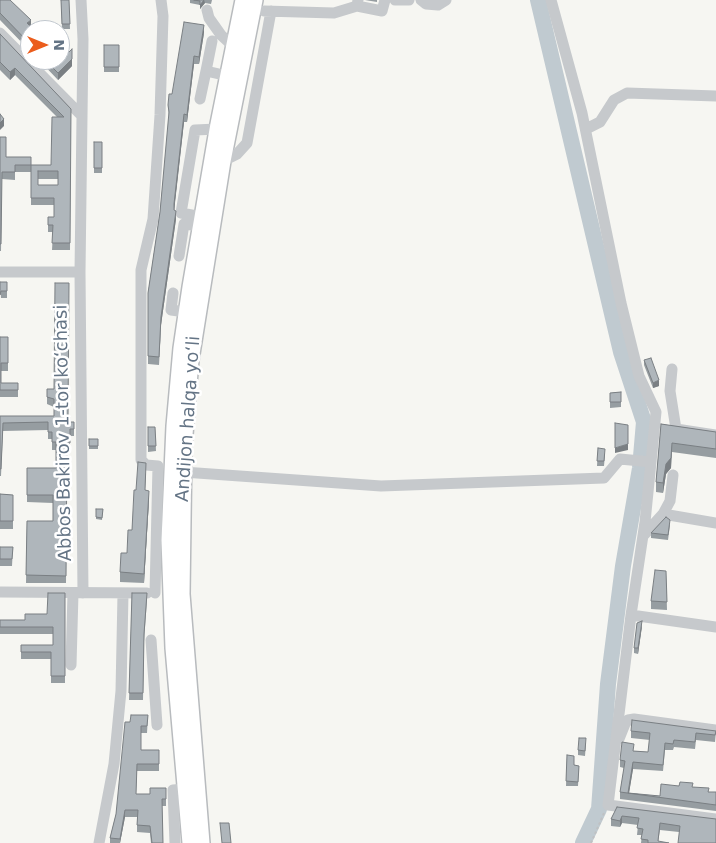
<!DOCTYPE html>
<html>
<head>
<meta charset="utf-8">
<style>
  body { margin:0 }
  #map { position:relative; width:716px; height:843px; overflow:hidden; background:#f6f6f2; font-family:"DejaVu Sans",sans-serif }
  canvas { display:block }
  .north { position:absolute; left:20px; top:20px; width:50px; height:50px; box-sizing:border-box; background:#fff; border:1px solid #c1c7ce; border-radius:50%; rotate:90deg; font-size:14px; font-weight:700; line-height:20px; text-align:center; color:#647485 }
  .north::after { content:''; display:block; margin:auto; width:18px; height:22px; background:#eb5d1d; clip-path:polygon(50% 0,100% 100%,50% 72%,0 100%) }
</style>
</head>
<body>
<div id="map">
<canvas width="716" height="843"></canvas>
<div class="north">N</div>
</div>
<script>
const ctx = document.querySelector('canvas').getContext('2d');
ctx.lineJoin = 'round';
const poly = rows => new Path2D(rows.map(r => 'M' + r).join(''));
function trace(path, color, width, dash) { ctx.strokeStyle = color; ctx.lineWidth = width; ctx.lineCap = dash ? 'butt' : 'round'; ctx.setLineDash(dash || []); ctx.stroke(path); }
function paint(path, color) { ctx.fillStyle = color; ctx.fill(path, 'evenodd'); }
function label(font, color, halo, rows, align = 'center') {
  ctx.font = font + ' "DejaVu Sans",sans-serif'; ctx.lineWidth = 5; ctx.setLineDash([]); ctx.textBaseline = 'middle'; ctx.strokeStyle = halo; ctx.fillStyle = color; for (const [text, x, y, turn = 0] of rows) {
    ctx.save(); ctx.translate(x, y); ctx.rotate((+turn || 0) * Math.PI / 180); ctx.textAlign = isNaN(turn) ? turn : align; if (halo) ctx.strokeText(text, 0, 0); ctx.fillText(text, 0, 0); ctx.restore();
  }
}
trace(poly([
  [538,0,621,352,644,422,640,468,623,566,608,684,599,809,583,843]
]), '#c0cad0', 16);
const highway = poly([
  [190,843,173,648,169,540,174,426,181,348,190,287,218,124,243,0],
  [202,843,182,594,184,447,191,360,199,310,223,161,255,0]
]);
trace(highway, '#b8bbbe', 18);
trace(poly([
  [591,843,604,813]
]), '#bfc1c3', 2, [2.5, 2.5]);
trace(poly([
  [81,0,83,39,80,272,83,593],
  [395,0,409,0],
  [421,0,426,4,438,5,446,0],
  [551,0,582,113,621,303,639,376,656,412,645,522,631,615,608,805,716,819],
  [357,6,382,11,385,0],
  [207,10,209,18,221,35,234,47],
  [264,11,334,13,357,6,358,0],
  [0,33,82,116],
  [206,71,212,41],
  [200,99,206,71,228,76],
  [586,129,600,122,614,100,627,93,716,96],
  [223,161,237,154,247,143,271,11],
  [202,217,181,213,195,130,217,129],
  [179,256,184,224,200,226],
  [0,272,80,272],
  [173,293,171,310,186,312],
  [672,369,670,391,676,429,716,435],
  [183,472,381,486,604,478,620,459,651,462],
  [663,514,670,501,673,475],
  [643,536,663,514,716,523],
  [0,592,147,593],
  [155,593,158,466,146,465,141,460,141,270,153,219,160,115,163,16,161,0],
  [631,615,716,627],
  [151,640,157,725],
  [71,665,73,593],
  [619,739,625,724,628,720,634,719,716,730],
  [99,843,114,764,121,691,123,594],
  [175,843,173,790,185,789]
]), '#c6c9cc', 11);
trace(highway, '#fff', 15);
paint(poly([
  [0,0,30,30,30,51,0,20],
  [61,0,69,0,70,29,62,29],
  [190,0,212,0,211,4,205,3,200,9,200,5,190,3],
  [365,0,377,0,377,2],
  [204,33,199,64,194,64,187,122,184,122,174,210,176,219,161,325,159,365,148,364,148,293,160,212,169,117,168,105],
  [0,34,71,109,70,250,52,250,53,232,48,232,48,217,54,217,54,205,31,205,31,172,15,172,15,180,2,179,1,251,0,251,0,137,6,157,31,165,51,165,57,117,15,75,10,80,0,70],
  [38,179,58,179,58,185,38,185],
  [104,45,119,45,119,72,104,72],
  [39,60,60,60,72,66,58,80],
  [94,142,102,142,102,173,94,173],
  [0,282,7,282,7,298,1,298],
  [0,337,8,337,8,371,1,371,1,383,18,383,18,397,0,397],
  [644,360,659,386,653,388,644,365],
  [47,389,68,417,70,422,74,422,74,436,70,436,70,450,67,450,66,583,26,583,27,521,53,521,53,503,27,502,27,468,56,468,56,450,52,450,52,439,48,439,48,430,3,431,1,476,0,476,0,416,54,416,54,407,47,404],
  [621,392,621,407,610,408,610,393],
  [661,424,716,432,716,458,672,452,671,468,666,474,663,493,656,492,656,482],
  [148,427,155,427,156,451,148,452],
  [89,439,98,439,98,449,89,449],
  [598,448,605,454,604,466,597,466],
  [146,473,145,490,149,500,144,583,120,582,120,572,127,553,132,530,136,490],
  [0,494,13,495,13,529,0,529],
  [96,509,103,509,102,520,96,519],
  [670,525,668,540,651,538,651,533],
  [0,547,13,547,12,566,0,566],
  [666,571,667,610,651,609,651,601],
  [65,593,65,683,51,683,51,659,21,659,21,645,53,645,53,634,0,634,0,620,25,620,47,614],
  [132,593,147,600,144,641,143,700,129,700],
  [642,626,638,654,634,653,634,648],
  [148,715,147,733,141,733,141,750,159,750,159,771,137,771,136,794,150,794,166,788,166,806,162,806,163,843,151,843,150,833,137,832,137,817,125,817,120,843,110,843,110,838,116,814,130,722],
  [631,731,716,731,715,742,696,740,695,749,674,747,673,750,665,750,663,771,633,769,629,793,660,796,693,787,709,792,716,792,716,811,620,799,620,792,624,768,620,767,620,760,634,751,648,752,650,740,631,738],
  [586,743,585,756,578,755,578,750],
  [567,755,574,765,579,766,578,786,566,786],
  [617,807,715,820,679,832,660,830,658,842,669,843,641,843,642,835,637,835,638,825,622,823,620,827,611,826,611,819]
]), '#969da1');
paint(poly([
  [204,0,205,3,200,9,200,5],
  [31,20,31,27,27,23],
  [204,25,204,33,199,64,199,57],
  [194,56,194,64,187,122,187,115],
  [72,59,72,66,58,80,58,73],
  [15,68,15,75,10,80,10,72],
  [184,114,184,122,174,212,174,204],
  [4,119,4,126,0,130,0,123],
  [176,211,176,219,161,325,159,365,161,317],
  [659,380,659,386,653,388,653,383],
  [672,443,671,468,666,474,663,493,663,483,666,464],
  [628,444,628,450,615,453,615,448],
  [149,491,149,500,144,583,144,574],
  [642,621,642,626,638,654,638,648],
  [633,762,633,769,629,793,628,793],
  [125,810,125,817,120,843,120,839],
  [622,816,622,823,620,827,620,821]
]), '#7a7f83');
const building = poly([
  [0,0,10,0,31,20,27,23,34,30,30,30,30,44,0,13,0,0],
  [61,0,69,0,70,24,62,24,61,0],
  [194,0,204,0,200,5,200,1,194,0],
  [184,22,204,25,199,57,194,56,187,115,184,114,174,204,174,210,176,211,161,317,159,357,148,356,148,293,160,212,169,112,168,105,169,94,172,94,184,22],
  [0,34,71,109,70,243,52,243,53,225,48,225,48,217,54,217,54,198,31,198,31,165,15,165,15,172,2,172,1,244,0,244,0,137,6,137,6,157,31,157,31,165,51,165,52,117,64,117,15,68,10,72,0,62,0,34],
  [38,171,58,171,58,185,38,185,38,171],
  [104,45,119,45,119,67,104,67,104,45],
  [72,49,72,59,58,73,45,60,60,60,60,57,62,59,72,49],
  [0,114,4,119,0,123,0,114],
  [94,142,102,142,102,168,94,168,94,142],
  [0,282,7,282,7,291,1,291,0,295,0,282],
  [55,283,69,283,68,417,70,417,70,422,74,422,74,429,70,429,70,443,67,443,66,576,26,575,27,521,53,521,53,495,27,495,27,468,56,468,56,442,52,442,52,432,48,432,48,422,3,423,1,469,0,469,0,416,54,416,54,399,47,397,47,389,54,389,55,283],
  [0,337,8,337,8,363,1,363,1,383,18,383,18,390,0,390,0,337],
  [651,358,659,380,653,383,644,360,651,358],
  [621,392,621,402,610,402,610,393,621,392],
  [615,423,628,425,628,444,615,448,615,423],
  [661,424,716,432,716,449,672,443,671,458,666,464,663,483,656,482,661,424],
  [148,427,155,427,156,446,148,446,148,427],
  [89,439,98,439,98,446,89,446,89,439],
  [598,448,605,449,604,461,597,461,598,448],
  [138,462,146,463,145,490,149,491,144,574,120,572,121,553,127,553,128,530,132,530,134,490,136,490,138,462],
  [0,494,13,495,13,521,0,521,0,494],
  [96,509,103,509,102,518,96,517,96,509],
  [666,517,670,520,668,535,651,533,666,517],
  [0,547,13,547,12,559,0,559,0,547],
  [655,570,666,571,667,602,651,601,655,570],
  [48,593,65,593,65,676,51,676,51,652,21,652,21,645,53,645,53,627,0,627,0,620,25,620,25,614,47,614,48,593],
  [132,593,147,593,144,634,143,693,129,693,132,593],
  [642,621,638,648,634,648,637,623,642,621],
  [131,715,148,715,147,726,141,726,141,750,159,750,159,764,137,764,136,794,150,794,150,788,166,788,166,799,162,799,163,843,152,843,150,826,137,825,138,810,125,810,120,839,110,838,116,814,125,722,130,722,131,715],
  [632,720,716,731,715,735,696,733,695,742,674,740,673,744,665,743,663,765,633,762,628,793,660,796,661,784,679,786,680,782,693,783,692,787,709,788,708,792,716,792,716,805,620,792,625,761,620,760,622,742,634,744,633,751,648,752,650,733,631,731,632,720],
  [579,738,586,738,585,751,578,750,579,738],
  [567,755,574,756,574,765,579,766,578,782,566,781,567,755],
  [617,807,716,819,716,843,678,843,680,826,660,823,658,841,669,843,648,843,648,840,641,839,643,829,637,828,639,818,622,816,620,821,611,819,617,807],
  [220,823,229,823,231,843,222,843,220,823]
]);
paint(building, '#afb6bb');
trace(building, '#7a7f83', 1);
label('18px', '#647485', '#fff', [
  ["Andijon halqa yo‘li",189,419,-86],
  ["Abbos Bakirov 1-tor koʻchasi",64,433,-91]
]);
</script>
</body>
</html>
